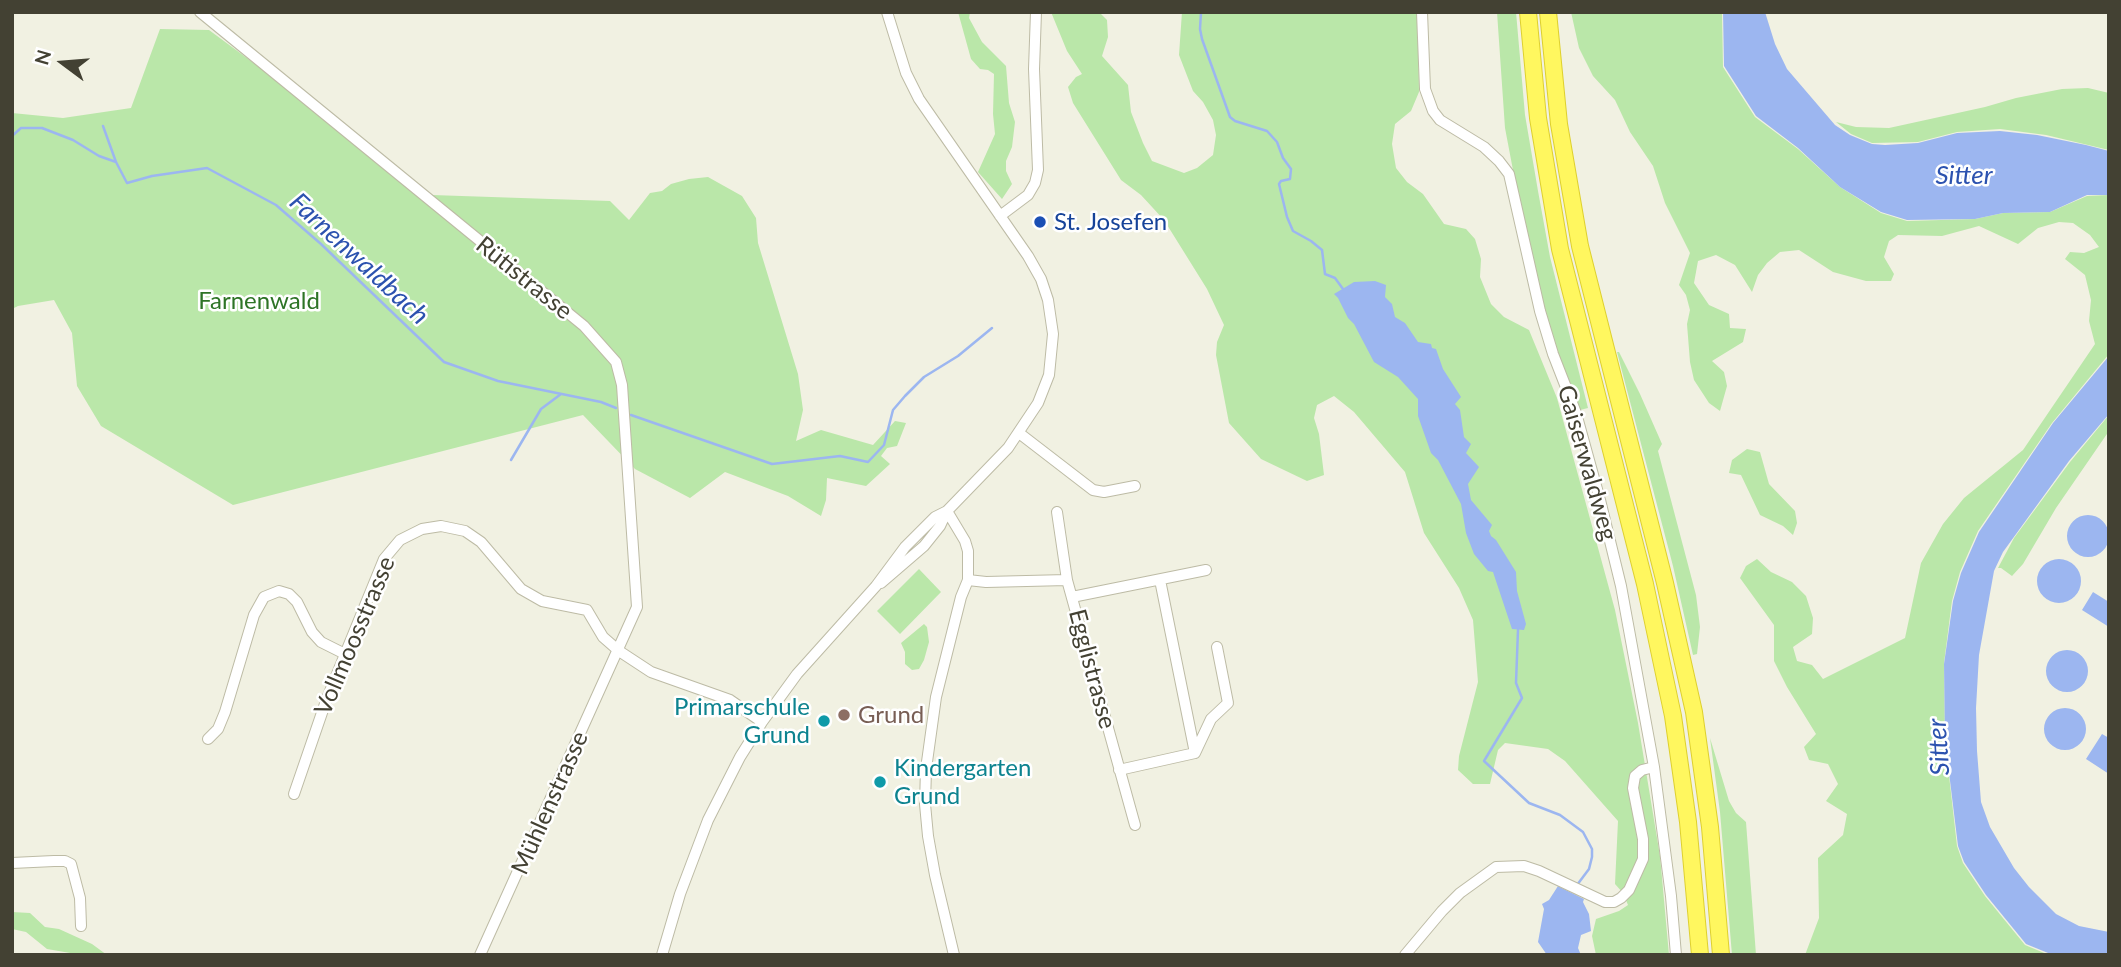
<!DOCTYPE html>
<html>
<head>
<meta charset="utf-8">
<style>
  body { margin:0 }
  #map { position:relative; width:2121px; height:967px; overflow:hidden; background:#f1f1e2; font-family:Lato,sans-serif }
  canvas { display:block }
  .frame { position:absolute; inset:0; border:14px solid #434133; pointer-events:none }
  .north { position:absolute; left:28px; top:28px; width:70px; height:70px; -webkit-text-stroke:5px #fff; paint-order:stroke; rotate:286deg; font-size:19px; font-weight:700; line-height:28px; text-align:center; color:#434133 }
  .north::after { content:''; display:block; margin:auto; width:24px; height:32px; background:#434133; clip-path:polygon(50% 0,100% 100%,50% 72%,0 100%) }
</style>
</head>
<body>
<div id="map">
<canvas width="2121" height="967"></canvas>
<div class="frame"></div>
<div class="north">N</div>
</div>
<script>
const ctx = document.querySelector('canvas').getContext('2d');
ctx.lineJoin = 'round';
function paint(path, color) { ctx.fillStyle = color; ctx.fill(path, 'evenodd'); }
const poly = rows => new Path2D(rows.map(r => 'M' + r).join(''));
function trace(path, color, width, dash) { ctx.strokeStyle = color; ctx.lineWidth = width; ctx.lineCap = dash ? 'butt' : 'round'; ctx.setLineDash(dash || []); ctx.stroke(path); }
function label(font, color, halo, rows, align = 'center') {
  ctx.font = font + ' Lato,sans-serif'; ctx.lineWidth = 5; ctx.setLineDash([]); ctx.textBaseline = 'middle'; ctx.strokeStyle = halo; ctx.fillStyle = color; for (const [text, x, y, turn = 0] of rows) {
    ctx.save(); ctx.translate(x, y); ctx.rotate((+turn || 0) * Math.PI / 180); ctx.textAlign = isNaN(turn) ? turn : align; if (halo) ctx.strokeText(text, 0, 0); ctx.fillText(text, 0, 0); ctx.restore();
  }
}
paint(poly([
  [958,12,970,12,969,18,982,42,1006,66,1009,103,1015,122,1012,147,1006,161,1006,171,1012,184,1002,199,978,172,995,134,993,114,994,74,988,70,980,69,971,59],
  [1051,12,1099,12,1107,20,1108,37,1102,56,1128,85,1131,112,1143,143,1152,161,1184,173,1197,168,1213,155,1216,135,1213,120,1203,102,1193,91,1179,55,1182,12,1418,12,1419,92,1411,111,1395,124,1392,144,1396,168,1407,182,1423,194,1444,224,1466,229,1475,239,1481,259,1480,277,1491,304,1504,317,1529,330,1557,398,1615,610,1638,723,1660,856,1669,955,1596,955,1592,936,1596,919,1619,911,1628,905,1623,893,1615,884,1618,821,1565,761,1548,749,1505,743,1498,750,1490,784,1473,784,1458,770,1459,756,1478,682,1473,620,1459,588,1424,533,1405,472,1354,412,1334,396,1317,405,1314,418,1319,434,1324,475,1307,481,1261,459,1229,423,1216,355,1217,342,1224,325,1207,289,1164,220,1141,195,1121,180,1073,103,1068,87,1076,77,1082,74,1067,51],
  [1497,12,1516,12,1525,115,1538,191,1550,257,1588,408,1580,410,1556,354,1544,313,1516,186,1505,128],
  [1571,12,1722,12,1723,67,1755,117,1798,149,1840,187,1881,213,1907,221,1975,219,2003,213,2050,212,2087,196,2109,195,2109,354,2052,423,1978,531,1960,572,1952,601,1944,663,1945,740,1957,846,1963,863,1985,896,2025,945,2049,955,1805,955,1819,918,1818,858,1843,835,1847,814,1826,801,1838,784,1828,764,1809,760,1804,747,1816,734,1787,687,1774,661,1774,625,1740,578,1746,566,1757,559,1771,572,1792,582,1806,596,1813,618,1812,634,1793,647,1797,661,1812,665,1823,679,1905,638,1921,563,1943,524,1964,498,2023,450,2095,344,2089,321,2091,300,2085,275,2065,259,2070,252,2084,253,2099,247,2090,235,2073,223,2059,222,2038,228,2018,244,1979,226,1942,236,1898,235,1889,241,1884,257,1894,274,1891,281,1866,281,1833,272,1799,250,1780,252,1767,263,1758,275,1752,292,1735,265,1716,255,1698,261,1694,283,1709,305,1729,314,1730,328,1746,329,1743,342,1712,361,1724,372,1727,386,1720,411,1709,403,1694,380,1690,362,1687,324,1690,310,1686,295,1679,285,1690,253,1665,203,1653,166,1630,132,1615,100,1593,76,1579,48],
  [160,29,209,30,432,195,610,201,629,220,650,193,662,191,671,184,689,179,708,177,742,196,756,218,758,243,798,374,803,410,796,441,821,430,873,445,895,421,906,423,897,446,887,448,881,456,890,464,866,486,827,478,826,500,821,516,788,496,725,472,690,498,635,469,583,415,233,505,101,426,77,386,72,333,54,300,18,306,12,309,12,113,63,118,131,108],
  [2088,88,2109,93,2109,150,2046,135,2000,129,1957,132,1918,142,1872,143,1851,134,1836,122,1856,127,1889,128,1985,107,2016,98,2062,89],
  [1617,352,1619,352,1640,394,1662,444,1658,451,1696,595,1700,627,1697,654,1693,655,1673,566],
  [2109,415,2109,431,2056,508,2023,564,2012,576,2001,568,1998,568,2014,538,2070,462],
  [1747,449,1760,452,1769,484,1795,511,1797,523,1793,535,1783,526,1760,515,1741,475,1729,473,1732,460],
  [919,569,941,592,900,634,877,611],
  [924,624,927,627,929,642,924,660,919,669,912,670,905,664,905,652,901,643],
  [1710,738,1729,801,1736,813,1746,822,1756,955,1732,955,1720,812],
  [12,912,30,913,45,927,59,929,92,944,107,955,82,955,47,949,26,932,12,929]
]), '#bae7a9');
paint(poly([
  [1723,12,1765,12,1775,44,1787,69,1835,125,1850,135,1872,144,1885,145,1918,143,1957,133,2000,131,2037,135,2086,145,2109,151,2109,195,2087,195,2050,212,2003,213,1975,219,1907,220,1881,212,1840,187,1798,148,1756,116,1724,66],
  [1375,281,1386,285,1385,297,1392,304,1395,317,1405,323,1418,342,1431,344,1432,348,1436,349,1443,369,1461,397,1455,404,1460,410,1464,437,1471,444,1466,453,1479,467,1468,484,1471,500,1492,525,1489,531,1491,536,1496,540,1516,572,1517,591,1526,624,1524,630,1512,629,1493,572,1488,571,1474,554,1466,533,1461,504,1438,460,1431,453,1418,416,1418,399,1398,377,1374,362,1354,324,1348,318,1338,298,1334,294,1354,282],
  [2109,356,2109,414,2069,461,2003,552,1994,571,1979,655,1976,708,1977,751,1981,802,1990,827,2014,868,2029,887,2056,914,2079,926,2109,932,2109,955,2053,955,2026,944,1986,895,1964,862,1958,846,1945,740,1944,664,1953,601,1961,573,1979,532,2053,423],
  '2067 536a21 21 0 1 1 42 0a21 21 0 1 1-42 0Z',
  '2037 581a22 22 0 1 1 44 0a22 22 0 1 1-44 0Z',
  [2093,592,2109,602,2109,627,2082,610],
  '2046 671a21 21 0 1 1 42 0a21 21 0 1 1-42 0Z',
  '2044 729a21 21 0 1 1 42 0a21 21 0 1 1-42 0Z',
  [2102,734,2109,738,2109,774,2086,759],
  [1558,886,1584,899,1583,902,1589,914,1591,931,1581,935,1578,948,1581,955,1547,955,1538,942,1544,909,1542,904,1549,900]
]), '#9cb6f0');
trace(poly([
  [1201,12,1200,29,1202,39,1230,117,1235,121,1267,131,1277,142,1283,158,1291,169,1290,179,1281,181,1279,184,1287,217,1293,231,1311,241,1322,250,1325,274,1335,278,1343,289],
  [103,126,116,162],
  [12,136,21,128,42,128,73,140,99,156,116,162,127,183,152,176,207,168,276,205,321,244,444,362,498,381,601,402,616,408],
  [631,415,772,464,840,456,868,462,884,445,893,410,905,396,924,377,958,356,992,328],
  [511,460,541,409,561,394],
  [1518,630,1516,683,1522,698,1484,761,1529,803,1560,815,1583,832,1592,849,1592,857,1589,869,1577,885]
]), '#9cb6f0', 2.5);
const minor = poly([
  [200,12,584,326,616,362,622,385,637,607,480,955],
  [1422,12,1425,89,1433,111,1440,120,1484,147,1499,161,1509,174,1540,311,1553,354,1576,413,1600,500,1621,586,1654,767,1671,896,1676,955],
  [1000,216,1028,195,1035,183,1038,170,1034,69,1036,12],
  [1019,433,1093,490,1104,492,1135,486],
  [947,511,965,541,968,551,968,580,961,597,936,697,926,769,925,804,928,836,935,875,954,955],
  [1057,512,1067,580,1135,825],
  [968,580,986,582,1067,580],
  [1160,580,1195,753],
  [881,583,924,546,940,526,947,511],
  [1072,597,1206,570],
  [208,739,218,729,225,712,254,615,264,597,279,591,289,594,297,602,312,632,321,642,345,654],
  [1195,753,1211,719,1228,703,1217,647],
  [1119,770,1195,753],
  [294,794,326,701,384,559,400,540,422,529,441,526,465,531,481,542,521,589,542,601,587,610,603,637,619,651,651,672,730,700,762,722],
  [12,863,54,861,65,861,71,864,80,898,81,926],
  [662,955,680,894,708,820,740,757,762,722,797,674,876,586,905,547,935,517,947,511,1008,448,1038,403,1049,375,1053,334,1048,300,1041,279,1028,256,919,99,906,73,887,12],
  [1405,955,1442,911,1460,893,1496,867,1524,866,1539,871,1605,902,1614,902,1621,898,1629,890,1643,859,1643,839,1633,788,1635,776,1642,770,1654,767]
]);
const highway = poly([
  [1528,12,1538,118,1560,249,1645,584,1673,716,1688,822,1700,955],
  [1548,12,1559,124,1580,246,1665,583,1694,712,1710,827,1721,955]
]);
trace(minor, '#bdbba5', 12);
trace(highway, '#ded02f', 18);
trace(minor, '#fff', 10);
trace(highway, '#fff75f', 16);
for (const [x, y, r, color] of [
  [1040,222,7,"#1a4fb4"],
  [844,715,7,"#8d6e63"],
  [824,721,7,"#0f9aa8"],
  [880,782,7,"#0f9aa8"]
]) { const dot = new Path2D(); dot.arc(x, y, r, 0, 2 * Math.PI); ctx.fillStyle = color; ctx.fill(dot); trace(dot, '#fff', 2.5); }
label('24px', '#164399', '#fff', [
  ["St. Josefen",1054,222]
], 'left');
label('24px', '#434133', '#fff', [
  ["Rütistrasse",524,278,39],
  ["Gaiserwaldweg",1587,463,74],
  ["Vollmoosstrasse",355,636,-67],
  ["Egglistrasse",1092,669,75],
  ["Mühlenstrasse",550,803,-66]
]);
label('24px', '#2e7426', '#fff', [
  ["Farnenwald",259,301]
]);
label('24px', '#0d838f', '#fff', [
  ["Primarschule",810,707],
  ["Grund",810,735],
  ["Kindergarten",894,768,"left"],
  ["Grund",894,796,"left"]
], 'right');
label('24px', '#785e54', '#fff', [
  ["Grund",858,715]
], 'left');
label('italic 26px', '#2c52af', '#fff', [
  ["Sitter",1964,176],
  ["Farnenwaldbach",359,259,43],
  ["Sitter",1939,747,-94]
]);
</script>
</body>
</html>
